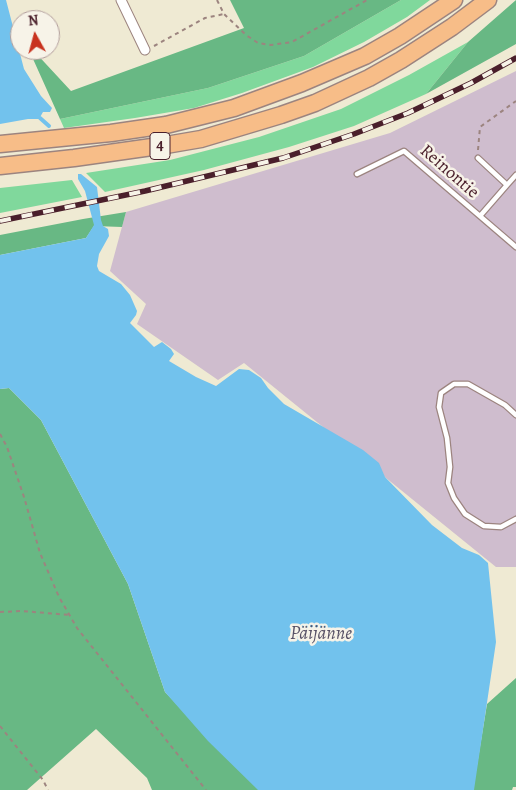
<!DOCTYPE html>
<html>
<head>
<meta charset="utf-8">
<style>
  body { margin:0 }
  #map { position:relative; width:516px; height:790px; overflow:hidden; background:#efead3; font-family:Alegreya,serif }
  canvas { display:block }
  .north { position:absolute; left:10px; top:10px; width:50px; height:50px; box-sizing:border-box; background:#f7f3e8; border:1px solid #b29e9c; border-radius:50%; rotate:353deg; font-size:14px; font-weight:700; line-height:20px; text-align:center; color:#4a1f2b }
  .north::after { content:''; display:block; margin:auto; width:18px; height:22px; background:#c8321e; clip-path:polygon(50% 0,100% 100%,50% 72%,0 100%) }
</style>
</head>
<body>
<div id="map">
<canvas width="516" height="790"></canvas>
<div class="north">N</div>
</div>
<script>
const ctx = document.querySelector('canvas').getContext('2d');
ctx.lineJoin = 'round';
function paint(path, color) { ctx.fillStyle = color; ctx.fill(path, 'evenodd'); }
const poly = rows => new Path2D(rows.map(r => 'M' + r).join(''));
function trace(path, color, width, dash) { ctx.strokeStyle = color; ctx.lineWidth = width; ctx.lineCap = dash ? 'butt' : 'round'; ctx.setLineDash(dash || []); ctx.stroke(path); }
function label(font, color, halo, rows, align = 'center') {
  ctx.font = font + ' Alegreya,serif'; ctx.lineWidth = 5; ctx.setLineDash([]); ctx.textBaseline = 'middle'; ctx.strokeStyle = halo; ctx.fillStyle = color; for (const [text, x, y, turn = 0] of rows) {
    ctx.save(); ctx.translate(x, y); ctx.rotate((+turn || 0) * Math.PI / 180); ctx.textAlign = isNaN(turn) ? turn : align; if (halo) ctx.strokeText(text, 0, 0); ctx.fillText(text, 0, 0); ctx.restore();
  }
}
paint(poly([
  [516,71,516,567,496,567,244,363,218,380,137,324,146,304,110,271,126,212,390,133]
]), '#cfbdce');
paint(poly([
  [401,0,430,0,407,17,364,42,313,67,242,93,194,108,135,118,64,128,60,119,208,88,304,56],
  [468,42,426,94,354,126,289,147,204,170,105,192,86,173,170,160,259,137,341,109,409,75],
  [72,180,82,197,0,213,0,188]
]), '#80d89c');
paint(poly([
  [230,0,401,0,304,56,208,88,60,119,29,50,33,50,71,91,244,28],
  [516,0,516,44,426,94,468,42],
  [126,212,122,227,94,226,86,238,0,255,0,235,83,219],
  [9,388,41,420,128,584,165,692,259,790,152,790,147,778,96,729,27,790,0,790,0,389],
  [516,678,516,787,513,787,512,790,473,790,487,704]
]), '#68b884');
paint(poly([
  [0,0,6,0,24,69,41,96,52,108,50,112,43,112,39,119,28,119,0,124],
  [78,174,81,174,97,187,101,220,103,226,108,229,109,236,99,254,97,266,99,271,121,284,130,295,137,311,136,315,130,323,154,347,162,342,171,349,174,354,169,361,196,377,216,386,239,369,249,370,261,378,268,388,284,404,363,450,379,463,385,477,432,525,462,548,479,555,488,563,496,642,474,790,258,790,208,741,165,692,128,584,41,420,9,388,0,389,0,255,86,238,94,225,85,191,78,179]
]), '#72c2ed');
trace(poly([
  [40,118,49,126]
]), '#72c2ed', 4);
const service = poly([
  [478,158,507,185,480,216],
  [357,174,404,151,516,247],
  [507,185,516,175],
  [516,415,505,405,468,384,454,384,441,393,439,407,447,438,450,467,448,483,454,498,465,514,484,526,501,527,516,519]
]);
const minor = poly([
  [121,0,145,50]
]);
const motorway = poly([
  [0,144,111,133,166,125,234,108,302,83,365,56,400,36,454,0],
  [0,166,74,158,166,145,201,139,281,115,315,103,369,78,401,60,452,27,488,0]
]);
trace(service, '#9c847f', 7);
trace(minor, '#9c847f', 11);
trace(motorway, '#9c847f', 19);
trace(poly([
  [217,0,224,14,246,35,258,43,271,45,292,42,367,0],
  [154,46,205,18,224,14],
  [478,150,480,127,516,101],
  [0,434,7,447,24,497,40,553,59,597,77,628,206,790],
  [0,612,22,611,70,615],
  [0,726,43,780,48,790]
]), '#9c847f', 2, [4, 4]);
trace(service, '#fff', 4.5);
trace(minor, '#fff', 9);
trace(motorway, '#f7bd88', 16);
const rail = poly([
  [0,221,145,191,283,158,354,134,408,113,471,83,516,58]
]);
trace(rail, '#4a1f2b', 5.5);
trace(rail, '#f7f3e8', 4, [11]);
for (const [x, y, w] of [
  [160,146,20]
]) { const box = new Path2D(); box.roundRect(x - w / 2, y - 13.5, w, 27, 4); ctx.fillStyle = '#f7f3e8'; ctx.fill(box); trace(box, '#4a1f2b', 1); }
label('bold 16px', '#4a1f2b', null, [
  ["4",160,146]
]);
label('18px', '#4a1f2b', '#f7f3e8', [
  ["Reinontie",449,172,41]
]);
label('italic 19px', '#565065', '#f7f3e8', [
  ["Päijänne",321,634]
]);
</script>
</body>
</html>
